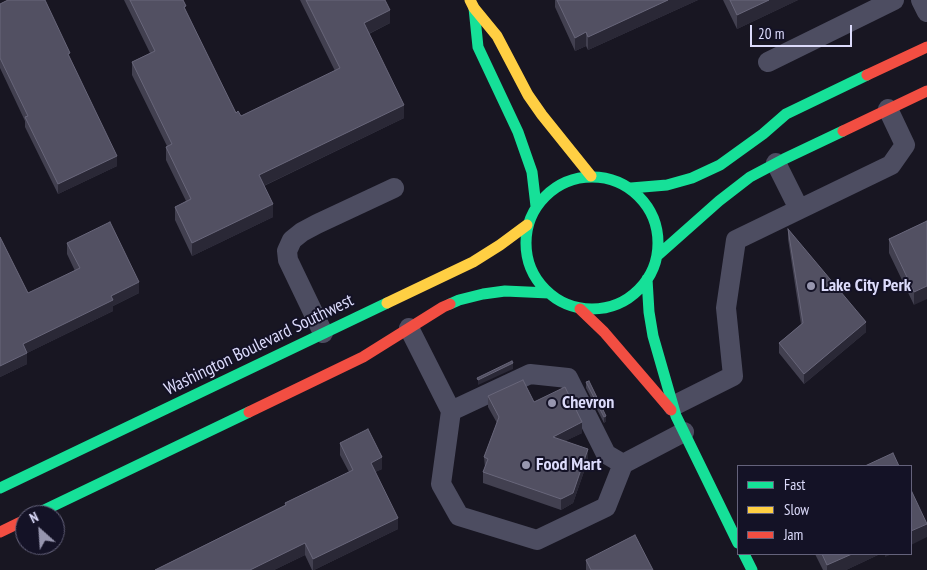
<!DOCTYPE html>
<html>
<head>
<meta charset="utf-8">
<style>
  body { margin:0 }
  #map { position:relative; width:927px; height:570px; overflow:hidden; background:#181622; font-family:"PT Sans Narrow",sans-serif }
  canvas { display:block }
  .legend { position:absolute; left:737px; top:465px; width:175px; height:90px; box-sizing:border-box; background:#141226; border:1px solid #64627b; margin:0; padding:6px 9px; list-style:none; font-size:15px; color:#dcdbfb }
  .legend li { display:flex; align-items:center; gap:10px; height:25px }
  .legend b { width:25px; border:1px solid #64627b }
  .north { position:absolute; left:15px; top:505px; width:50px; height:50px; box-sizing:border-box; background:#141226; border:1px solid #64627b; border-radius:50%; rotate:334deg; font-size:14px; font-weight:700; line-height:20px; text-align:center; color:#dcdbfb }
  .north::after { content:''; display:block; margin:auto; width:18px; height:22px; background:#9796af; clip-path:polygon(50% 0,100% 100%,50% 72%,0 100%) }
  .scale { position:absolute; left:750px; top:25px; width:102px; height:22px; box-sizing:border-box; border:2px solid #dcdbfb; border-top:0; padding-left:6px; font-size:15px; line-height:18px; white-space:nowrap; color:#dcdbfb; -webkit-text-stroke:4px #141226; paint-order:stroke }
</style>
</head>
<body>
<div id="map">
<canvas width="927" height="570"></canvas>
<ul class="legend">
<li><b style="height:6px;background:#16e098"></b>Fast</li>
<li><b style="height:6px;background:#ffcf43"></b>Slow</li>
<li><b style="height:6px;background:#f24e42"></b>Jam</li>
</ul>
<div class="north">N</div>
<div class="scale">20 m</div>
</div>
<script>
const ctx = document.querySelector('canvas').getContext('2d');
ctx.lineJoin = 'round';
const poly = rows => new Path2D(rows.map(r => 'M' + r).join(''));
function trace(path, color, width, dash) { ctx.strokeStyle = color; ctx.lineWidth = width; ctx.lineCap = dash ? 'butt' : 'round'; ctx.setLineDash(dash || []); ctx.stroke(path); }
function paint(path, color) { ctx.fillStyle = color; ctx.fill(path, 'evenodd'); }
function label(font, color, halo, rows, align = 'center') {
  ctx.font = font + ' "PT Sans Narrow",sans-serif'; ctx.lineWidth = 4; ctx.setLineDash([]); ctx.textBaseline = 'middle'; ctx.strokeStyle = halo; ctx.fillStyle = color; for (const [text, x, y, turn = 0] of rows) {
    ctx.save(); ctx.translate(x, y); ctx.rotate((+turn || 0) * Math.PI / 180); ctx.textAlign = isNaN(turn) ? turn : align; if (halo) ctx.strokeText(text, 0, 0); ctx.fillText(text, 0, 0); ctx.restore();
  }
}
trace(poly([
  [921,0,927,12],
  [768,62,894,0],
  [776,163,799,209],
  [409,328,451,411,441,484,459,516,537,540,606,507,623,464,684,432],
  [323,333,288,260,287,251,292,240,302,232,317,224,394,188],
  [673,406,733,376,726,308,736,240,891,165,905,145,888,109],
  [451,411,530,374,568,378,606,454,623,464]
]), '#4d4d61', 20);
trace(poly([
  [474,8,478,47,518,132,532,172,536,206],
  '526 243a66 66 0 1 1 132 0a66 66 0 1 1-132 0Z',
  [631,188,667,185,692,178,720,165,763,134,786,114,867,75],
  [657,256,719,201,750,177,784,159,843,131],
  [647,279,649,312,653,336,676,416,738,543],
  [450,304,459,300,483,294,505,291,549,293],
  [0,488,387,303],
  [34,515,249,412],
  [744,554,752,570]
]), '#16e098', 11);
trace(poly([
  [470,0,474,8,497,36,528,95,542,115,591,176],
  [387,303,473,262,500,245,527,225]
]), '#ffcf43', 11);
trace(poly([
  [867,75,927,47],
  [843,131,927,91],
  [580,309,604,332,671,410],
  [249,412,363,357,443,307,450,304],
  [0,532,25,520]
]), '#f24e42', 11);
paint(poly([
  [124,0,183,0,186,12,236,113,241,116,335,71,300,0,385,0,390,23,369,34,404,118,264,186,273,217,192,256,175,220,175,207,186,201,166,160,166,147,167,146,132,75,132,62,150,53],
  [555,0,698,0,588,50,586,46,575,51,555,7],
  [723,0,798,0,737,29],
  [0,4,70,59,117,166,58,194,25,127,25,121,0,68],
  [927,221,914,305,889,253,889,239],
  [788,229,866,332,804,384,779,353,779,343,801,324,788,239],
  [0,237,28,293,75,271,67,254,67,243,139,293,113,306,113,311,27,353,27,364,0,377],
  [586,382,606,421,604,423,586,388],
  [488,396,534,402,582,433,565,441,588,460,573,503,561,510,483,483,483,472,485,468,484,457,497,423,488,407],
  [340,443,382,469,375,472,398,529,314,570,312,570,305,555,274,570,155,570,285,505,285,503,349,472,340,455],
  [815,554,880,554,846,570,823,570],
  [586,560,653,570,586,570]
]), '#424050');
paint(poly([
  [668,0,698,0,588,50,588,37],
  [769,0,798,0,737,29,737,15],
  [390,10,390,23,364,36,364,23],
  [586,32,586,46,575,51,575,38],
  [404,105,404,118,259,188,259,175],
  [117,156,117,166,58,194,58,184],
  [273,204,273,217,192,256,192,243],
  [139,282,139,293,113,306,113,311,23,355,23,344,111,296],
  [927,286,927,299,914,305,914,292],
  [866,322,866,332,804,384,804,374],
  [27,353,27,364,0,377,0,366],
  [513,363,513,369,478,385,478,380],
  [606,416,606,421,604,423,604,417],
  [582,422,582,433,553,447,553,437],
  [588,449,588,460,573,503,561,510,561,499],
  [382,457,382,469,371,474,371,463],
  [398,518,398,529,314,570,313,570,313,559],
  [927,524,927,537,911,545,911,531],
  [305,543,305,555,274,570,250,570],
  [852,554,880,554,846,570,827,570,827,565],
  [885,554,892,554,885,557]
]), '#2a2836');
const building = poly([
  [8,0,45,0,70,53,68,54,117,156,58,184,25,117,28,116,0,58,0,4,8,0],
  [130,0,183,0,186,6,184,7,236,113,238,111,241,116,340,68,306,0,385,0,390,10,364,23,404,105,259,175,273,204,192,243,175,207,191,199,166,147,172,144,132,62,155,51,130,0],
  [557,0,668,0,588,37,586,32,575,38,557,0],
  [730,0,769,0,737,15,730,0],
  [927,221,927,286,914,292,889,239,927,221],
  [110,222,139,282,111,296,113,300,23,344,27,353,0,366,0,237,28,293,80,268,67,243,110,222],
  [788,229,866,322,804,374,779,343,803,323,788,229],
  [512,361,513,363,478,380,477,378,512,361],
  [523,380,534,402,565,387,582,422,553,437,588,449,573,493,561,499,483,472,488,459,484,457,499,417,488,396,523,380],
  [589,381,606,416,604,417,586,382,589,381],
  [368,429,382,457,371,463,398,518,313,559,305,543,250,570,155,570,286,505,285,503,353,470,340,443,368,429],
  [893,453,899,466,865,466,893,453],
  [911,490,927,524,911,531,911,490],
  [635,535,653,570,591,570,586,560,635,535],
  [822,554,852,554,827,565,822,554]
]);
paint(building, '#525062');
trace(building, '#68667a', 1);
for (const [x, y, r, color] of [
  [811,286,5,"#9796af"],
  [552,403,5,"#9796af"],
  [526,465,5,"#9796af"]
]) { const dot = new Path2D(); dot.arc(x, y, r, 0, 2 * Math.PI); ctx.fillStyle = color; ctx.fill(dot); trace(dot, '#141226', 2); }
label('bold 18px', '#dcdbfb', '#141226', [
  ["Lake City Perk",821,286],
  ["Chevron",562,403],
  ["Food Mart",536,465]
], 'left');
label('18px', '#dcdbfb', '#141226', [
  ["Washington Boulevard Southwest",259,345,-26]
]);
</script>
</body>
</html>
